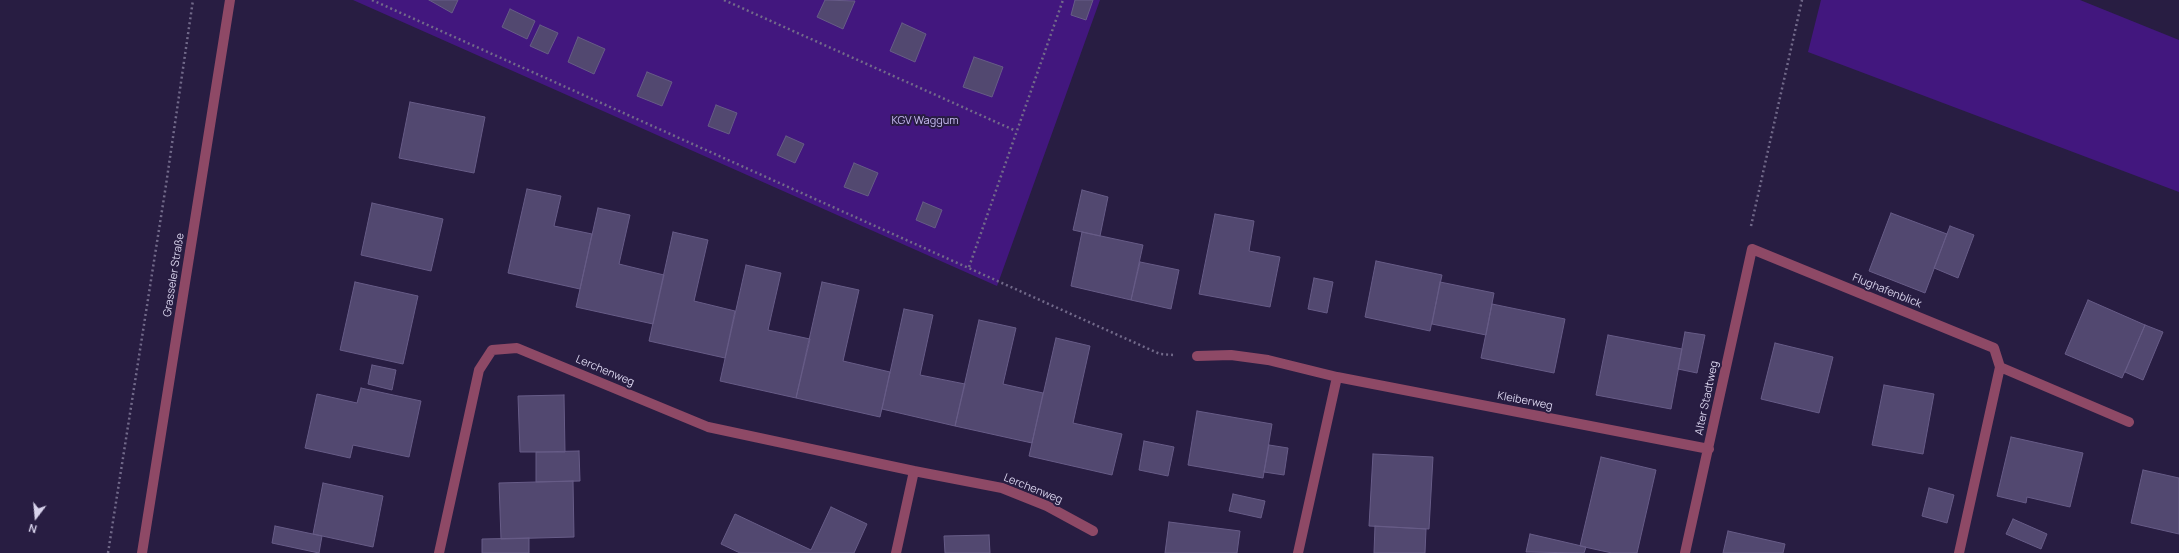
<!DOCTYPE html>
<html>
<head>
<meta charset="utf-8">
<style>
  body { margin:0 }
  #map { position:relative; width:2179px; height:553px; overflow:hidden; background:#281d42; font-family:Manrope,sans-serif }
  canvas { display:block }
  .north { position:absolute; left:16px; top:497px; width:40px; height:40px; -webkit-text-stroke:3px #281d42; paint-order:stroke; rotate:196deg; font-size:11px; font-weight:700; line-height:16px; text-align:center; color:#d8d3ec }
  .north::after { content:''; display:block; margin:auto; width:14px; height:18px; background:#d8d3ec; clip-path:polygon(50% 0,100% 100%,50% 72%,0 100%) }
</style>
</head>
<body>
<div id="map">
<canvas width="2179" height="553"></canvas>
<div class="north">N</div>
</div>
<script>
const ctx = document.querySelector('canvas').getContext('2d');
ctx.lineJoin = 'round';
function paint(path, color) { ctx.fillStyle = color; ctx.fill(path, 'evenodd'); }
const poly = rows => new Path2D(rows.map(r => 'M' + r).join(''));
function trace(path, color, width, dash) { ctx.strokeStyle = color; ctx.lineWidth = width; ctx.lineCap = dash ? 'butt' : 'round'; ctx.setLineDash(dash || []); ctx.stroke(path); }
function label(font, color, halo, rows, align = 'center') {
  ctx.font = font + ' Manrope,sans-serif'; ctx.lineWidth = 4; ctx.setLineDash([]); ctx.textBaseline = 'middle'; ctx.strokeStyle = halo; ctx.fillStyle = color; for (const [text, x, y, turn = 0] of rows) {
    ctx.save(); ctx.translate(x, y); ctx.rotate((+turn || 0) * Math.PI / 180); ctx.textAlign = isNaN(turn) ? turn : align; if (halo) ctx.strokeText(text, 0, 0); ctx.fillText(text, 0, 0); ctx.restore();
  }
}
paint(poly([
  [353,0,1100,0,997,286],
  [1821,0,2080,0,2179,40,2179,192,1808,52]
]), '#42177e');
const building = poly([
  [429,0,458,0,452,13,429,0],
  [825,0,855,1,843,29,817,17,825,0],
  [1075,0,1093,0,1086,20,1071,15,1075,0],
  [510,9,535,21,527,39,502,27,510,9],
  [902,23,926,34,915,62,890,51,902,23],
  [540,25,558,33,548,54,530,46,540,25],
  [578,37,605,49,594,74,568,62,578,37],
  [974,57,1003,67,992,97,963,87,974,57],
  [647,72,672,82,662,106,637,96,647,72],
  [410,102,485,117,474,173,399,158,410,102],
  [716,105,737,113,729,134,708,126,716,105],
  [786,136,804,144,795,163,777,155,786,136],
  [854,163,878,173,868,196,844,187,854,163],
  [527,189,561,196,554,226,592,234,580,289,508,273,527,189],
  [1082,190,1108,197,1100,236,1073,230,1082,190],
  [923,202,942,210,935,228,916,220,923,202],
  [372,203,443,219,431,271,361,255,372,203],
  [598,208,630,215,619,264,664,275,653,324,576,307,598,208],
  [1891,213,1947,234,1925,293,1869,271,1891,213],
  [1215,214,1254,221,1249,251,1280,257,1270,307,1199,294,1215,214],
  [1950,226,1974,235,1958,278,1934,268,1950,226],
  [673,232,708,240,694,301,735,311,725,358,649,341,673,232],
  [1082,232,1143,245,1131,300,1071,286,1082,232],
  [1376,261,1442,275,1430,331,1365,317,1376,261],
  [1140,262,1179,270,1171,309,1131,300,1140,262],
  [746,265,781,273,768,330,810,339,796,398,720,381,746,265],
  [1314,278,1333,282,1327,313,1308,309,1314,278],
  [355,282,418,296,403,364,340,350,355,282],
  [822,282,859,290,843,361,890,372,880,417,796,398,822,282],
  [1440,282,1494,293,1486,335,1432,324,1440,282],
  [2088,300,2145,325,2122,378,2065,354,2088,300],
  [1492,304,1565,319,1554,373,1481,358,1492,304],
  [904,309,933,315,920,375,965,384,955,426,882,409,904,309],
  [979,320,1016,328,1003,384,1043,393,1032,443,955,426,979,320],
  [2145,325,2163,332,2143,380,2125,372,2145,325],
  [1685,332,1705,335,1697,373,1678,369,1685,332],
  [1608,335,1682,349,1671,409,1596,395,1608,335],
  [1056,338,1090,346,1073,423,1122,434,1112,475,1029,456,1056,338],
  [1775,343,1833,357,1819,413,1761,399,1775,343],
  [372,365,396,370,392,390,368,384,372,365],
  [1884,385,1934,394,1923,454,1872,445,1884,385],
  [361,388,421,401,409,457,353,445,350,458,305,448,317,394,357,403,361,388],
  [564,395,565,452,520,452,518,396,564,395],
  [1197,411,1272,424,1263,478,1188,465,1197,411],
  [2011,437,2083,453,2070,507,2027,497,2026,503,1997,496,2011,437],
  [1144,441,1174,447,1168,476,1139,470,1144,441],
  [1269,445,1288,448,1284,475,1264,472,1269,445],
  [579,451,580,481,536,482,536,452,579,451],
  [1373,454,1433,457,1429,529,1369,526,1373,454],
  [1601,457,1656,470,1637,553,1612,553,1580,546,1601,457],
  [2143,470,2179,478,2179,534,2131,523,2143,470],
  [573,481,574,537,501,539,499,483,573,481],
  [323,483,383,496,373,547,313,534,323,483],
  [1929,488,1954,495,1947,523,1922,516,1929,488],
  [1233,494,1265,501,1261,518,1229,511,1233,494],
  [831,507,867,524,854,553,740,553,721,544,735,514,811,550,831,507],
  [2013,519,2047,534,2041,549,2006,534,2013,519],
  [1169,522,1240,531,1237,553,1165,553,1169,522],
  [275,526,322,536,319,553,272,543,275,526],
  [1375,526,1426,529,1425,553,1374,553,1375,526],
  [1728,531,1785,544,1783,553,1723,553,1728,531],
  [1530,534,1586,547,1584,553,1526,552,1530,534],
  [989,535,990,553,945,553,944,536,989,535],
  [529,538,529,553,482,553,482,539,529,538]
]);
paint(building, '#524870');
trace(building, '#675c87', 1);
trace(poly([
  [372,0,1160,354,1173,355],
  [724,0,1016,131],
  [1751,226,1802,0],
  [969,267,1063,0],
  [108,553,166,185,193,0]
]), '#726a8a', 2.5, [2, 3]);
trace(poly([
  [1197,356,1231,355,1268,360,1337,377,1709,449],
  [2000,367,2129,422],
  [914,471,1002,488,1047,506,1093,531],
  [142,553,230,0],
  [439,553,479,370,492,350,517,348,708,427,914,471,896,553],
  [1298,553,1337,377],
  [1685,553,1752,249,1994,348,2000,367,1959,553]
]), '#8e4966', 10);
label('11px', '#c9bdf3', '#281d42', [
  ["KGV Waggum",925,121]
]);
label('11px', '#d8d3ec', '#281d42', [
  ["Grasseler Straße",174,275,-81],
  ["Flughafenblick",1887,291,22],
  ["Lerchenweg",605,371,23],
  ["Alter Stadtweg",1707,398,-78],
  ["Kleiberweg",1525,401,11],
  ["Lerchenweg",1033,489,22]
]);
</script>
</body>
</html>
